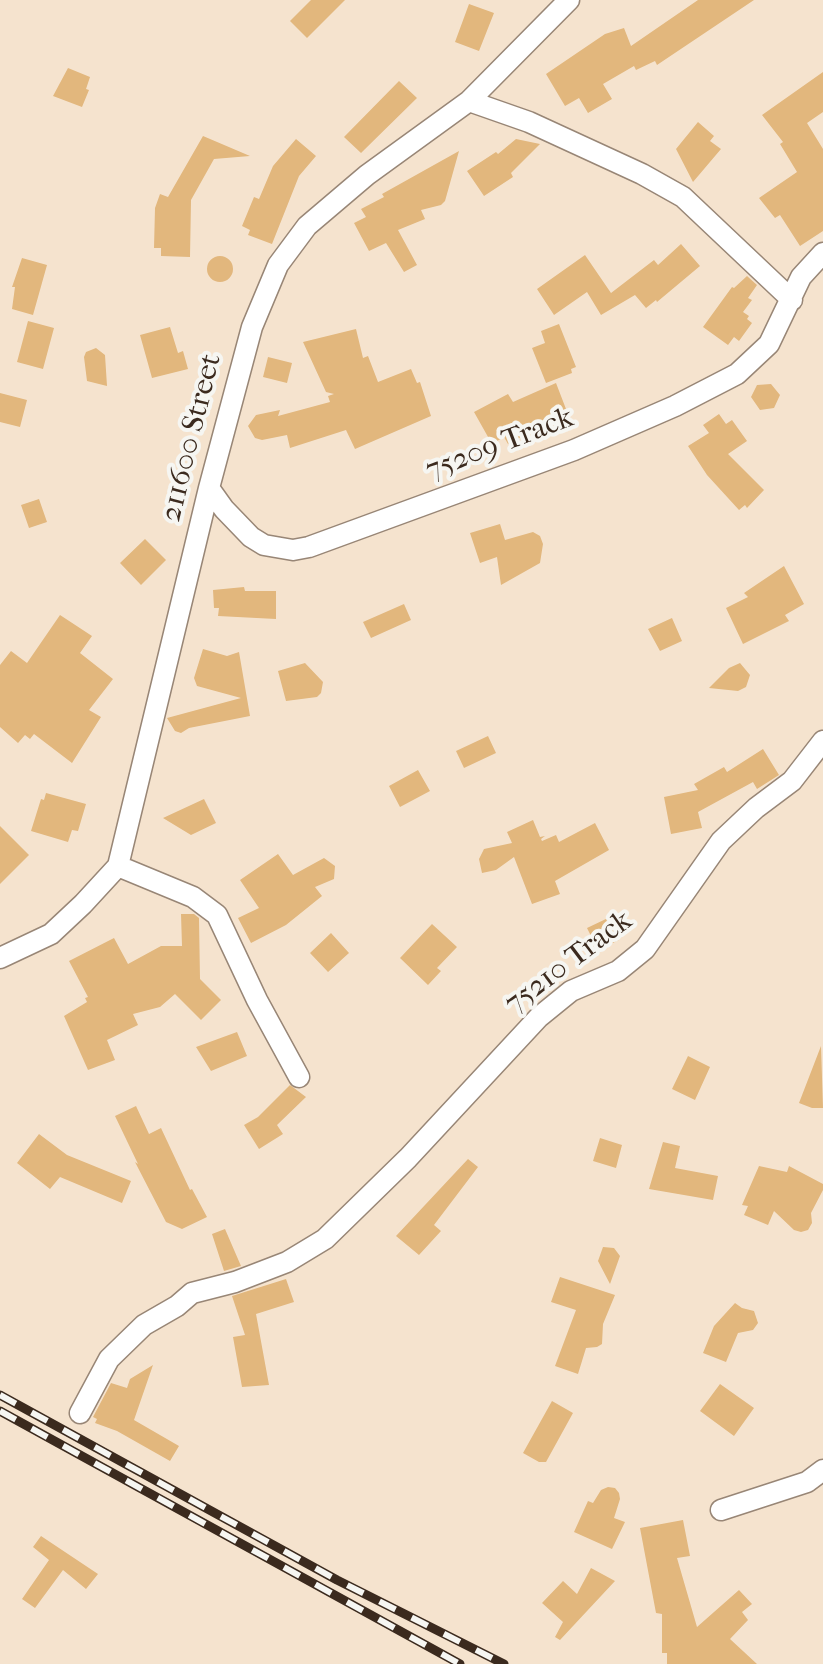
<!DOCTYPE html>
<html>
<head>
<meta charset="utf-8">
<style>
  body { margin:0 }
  canvas { display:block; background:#f5e3ce }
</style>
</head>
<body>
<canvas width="823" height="1664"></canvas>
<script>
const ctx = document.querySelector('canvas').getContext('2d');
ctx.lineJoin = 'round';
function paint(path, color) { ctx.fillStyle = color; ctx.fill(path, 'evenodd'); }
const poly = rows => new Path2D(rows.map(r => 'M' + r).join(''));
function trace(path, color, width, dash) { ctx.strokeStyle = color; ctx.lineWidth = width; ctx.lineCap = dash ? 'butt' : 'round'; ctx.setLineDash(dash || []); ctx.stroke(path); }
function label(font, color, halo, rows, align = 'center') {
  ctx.font = font + ' "IM FELL French Canon",serif'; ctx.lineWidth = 8; ctx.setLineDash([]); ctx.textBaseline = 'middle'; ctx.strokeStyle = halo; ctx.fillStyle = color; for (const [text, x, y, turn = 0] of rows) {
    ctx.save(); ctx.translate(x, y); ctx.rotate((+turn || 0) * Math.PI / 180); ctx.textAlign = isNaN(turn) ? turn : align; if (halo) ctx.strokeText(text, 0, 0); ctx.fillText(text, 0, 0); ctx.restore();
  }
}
paint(poly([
  [311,0,345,0,307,38,290,21],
  [698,0,754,0,657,65,655,61,636,70,634,66,603,84,612,99,588,113,579,98,565,106,546,74,605,34,624,28,631,46],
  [469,4,494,13,479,51,455,42],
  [68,68,90,77,86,89,89,90,82,107,53,96],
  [823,72,823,112,807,123,823,149,823,231,800,246,780,215,775,218,759,198,797,172,780,144,783,142,762,115],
  [399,81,417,98,361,153,344,137],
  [698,122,714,136,710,141,721,149,693,182,676,149],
  [203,136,250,156,214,159,191,200,190,257,161,256,161,248,154,248,155,208,160,194,168,197],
  [296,139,316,156,299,176,272,244,248,235,250,230,242,226,254,197,259,199,273,166],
  [516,139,540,144,511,173,513,177,484,196,467,171,496,152,498,154],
  [459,151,445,201,441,205,421,210,425,219,398,230,417,265,404,272,386,243,369,251,354,223,366,217,361,209,384,197,382,194],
  [681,244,700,266,657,302,656,300,646,308,635,295,601,315,587,292,554,315,537,289,585,255,611,293,654,260,658,265],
  '207 269a13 13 0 1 1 26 0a13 13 0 1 1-26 0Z',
  [22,258,47,265,33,315,12,309,15,287,12,287],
  [747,276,757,285,748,298,752,300,743,312,749,316,747,319,752,323,739,341,734,337,728,345,703,327,732,287,734,288],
  [28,321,54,328,43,369,17,362],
  [559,324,576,367,571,369,572,373,546,383,532,348,545,343,541,331],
  [170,327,178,353,183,351,188,369,152,378,140,335],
  [356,329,363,358,368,356,378,382,411,369,417,383,420,382,431,416,355,449,346,430,290,448,287,435,262,440,255,438,248,426,256,415,280,410,278,416,330,402,328,396,334,394,326,392,303,342],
  [96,348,105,355,107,386,87,381,84,357,86,352],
  [268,357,292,363,287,383,263,377],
  [556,383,566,409,550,416,552,420,508,444,504,437,492,444,474,412,508,394,513,402],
  [771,384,780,395,774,408,760,410,751,397,757,385],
  [0,393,27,400,20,427,0,422],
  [719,414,726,424,732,420,747,441,728,454,764,490,747,508,745,505,739,510,707,475,688,446,709,433,703,425],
  [39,499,47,522,29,528,21,505],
  [500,524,505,540,533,532,540,536,543,544,540,563,501,585,497,557,480,563,470,533],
  [145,539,166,560,141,585,120,563],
  [784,566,804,604,785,615,789,621,743,644,726,608,748,597,744,593],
  [244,587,245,591,276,591,276,619,218,616,219,608,214,608,213,590],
  [404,604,411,620,371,638,363,622],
  [60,615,92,636,80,653,113,679,89,710,101,717,72,763,34,734,30,739,25,735,18,743,0,727,0,665,11,651,27,663],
  [672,618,682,641,660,651,648,629],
  [203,649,227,656,239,652,250,716,189,728,181,733,175,731,167,718,241,698,197,686,194,678],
  [305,663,323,682,321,693,317,697,286,701,278,671],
  [740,663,750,675,746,687,738,691,709,688,729,668],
  [488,736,496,753,464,768,456,751],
  [763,749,779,775,757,789,753,782,698,812,702,828,671,834,664,797,698,790,694,784,724,767,727,772],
  [418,770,430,791,400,807,389,786],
  [46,793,86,804,78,831,72,830,68,842,31,831,41,799,44,800],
  [204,799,216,823,191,835,163,818],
  [533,820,540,837,545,836,541,839,542,841,556,835,559,842,595,823,609,850,555,881,560,894,532,904,514,857,496,870,482,873,479,859,484,849,512,843,507,832],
  [0,826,29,855,0,884],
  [278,854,293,875,324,858,335,866,334,879,315,887,322,896,286,925,251,943,238,918,259,908,240,880],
  [181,914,194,914,199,918,200,979,221,1000,201,1020,175,994,160,1007,133,1014,138,1025,107,1040,115,1060,88,1070,64,1016,87,1002,85,998,88,997,69,961,114,938,128,964,161,946,182,946],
  [608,918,619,940,598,950,587,928],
  [432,924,457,947,437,968,441,971,428,985,400,958],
  [331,933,349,953,328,972,310,953],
  [237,1032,247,1056,211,1071,196,1047],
  [821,1046,823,1108,812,1108,799,1103],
  [688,1056,710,1067,695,1100,672,1089],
  [290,1085,306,1097,277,1125,283,1134,259,1149,244,1125,258,1117],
  [136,1106,149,1134,161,1128,190,1190,192,1189,207,1217,182,1229,166,1222,135,1162,138,1164,115,1116],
  [39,1134,67,1155,131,1181,122,1203,60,1177,50,1189,17,1163],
  [600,1138,622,1145,616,1168,593,1161],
  [663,1142,680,1146,675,1168,718,1176,713,1200,649,1189],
  [468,1159,478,1167,434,1225,441,1231,419,1255,396,1236],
  [759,1166,787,1172,789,1166,823,1184,823,1190,811,1213,812,1223,808,1230,801,1232,794,1230,774,1211,768,1225,744,1215,748,1206,742,1205],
  [225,1229,241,1266,224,1271,212,1234],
  [603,1247,614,1248,620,1256,610,1284,598,1261],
  [560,1277,615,1295,603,1324,602,1344,597,1347,586,1348,578,1374,555,1366,576,1310,551,1302],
  [286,1279,294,1302,256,1314,269,1385,242,1387,233,1337,245,1335,232,1296],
  [735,1303,742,1308,754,1311,758,1323,753,1330,738,1333,726,1362,703,1353,714,1326],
  [153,1365,134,1420,179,1446,170,1461,117,1431,95,1423,97,1419,93,1417,111,1383,127,1388,130,1379],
  [720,1384,754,1408,734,1436,700,1411],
  [552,1401,573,1413,546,1462,539,1462,523,1453],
  [608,1487,615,1488,619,1493,620,1499,614,1518,625,1522,612,1549,574,1532,588,1501,593,1503,601,1490],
  [683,1520,690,1556,677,1558,697,1627,739,1590,752,1604,742,1612,748,1620,730,1639,757,1664,667,1664,667,1653,662,1653,662,1614,656,1613,640,1528],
  [41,1536,98,1574,86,1589,63,1570,35,1608,22,1599,49,1560,33,1547],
  [591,1568,615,1581,560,1640,555,1637,563,1622,542,1603,563,1581,577,1594]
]), '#e2b77d');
const street = poly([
  [469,101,529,122,642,174,683,197,792,300],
  [209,488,224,509,251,537,264,545,293,550,309,547,574,450,675,406,737,374,769,344,801,277,823,253],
  [118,866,193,897,217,915,257,1000,299,1077],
  [0,958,51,934,83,904,118,866,209,488,252,327,278,265,307,226,367,175,469,101,569,0],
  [80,1413,109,1359,144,1325,177,1306,192,1293,235,1282,287,1262,325,1239,408,1158,539,1017,571,991,618,971,645,949,721,841,756,808,792,781,823,741],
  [721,1510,807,1482,823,1470]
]);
trace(street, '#988676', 23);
trace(street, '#fff', 20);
const rail = poly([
  [0,1395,337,1580,504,1664],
  [0,1411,460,1664]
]);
trace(rail, '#3b2a1e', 9);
trace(rail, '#f6f6f2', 6, [18]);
label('30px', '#3b2a1e', '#f6f6f2', [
  ["211600 Street",192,438,-76],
  ["75209 Track",500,445,-21],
  ["75210 Track",569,963,-37]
]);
</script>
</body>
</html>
